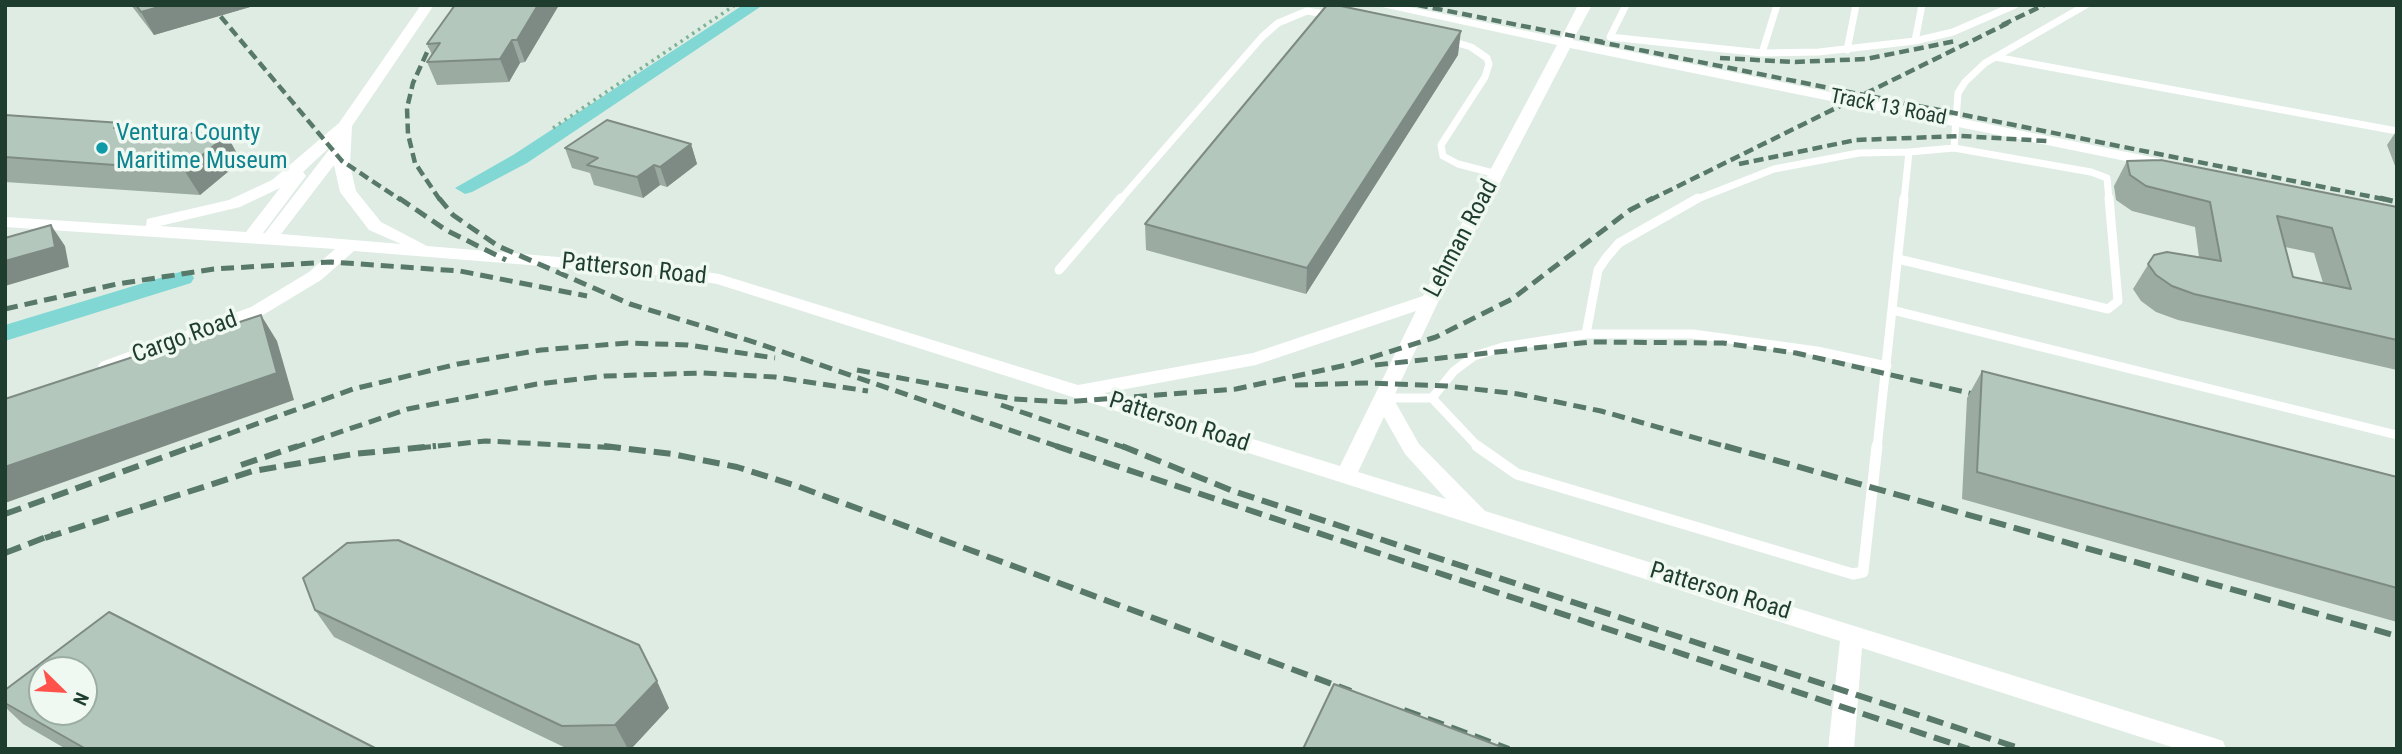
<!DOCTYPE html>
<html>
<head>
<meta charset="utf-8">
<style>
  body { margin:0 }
  #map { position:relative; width:2402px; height:754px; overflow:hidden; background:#dfece3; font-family:"Roboto Condensed",sans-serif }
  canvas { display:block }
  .frame { position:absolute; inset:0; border:7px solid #1e3d2f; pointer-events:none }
  .north { position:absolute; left:28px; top:656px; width:70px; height:70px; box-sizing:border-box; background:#f0f8f2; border:2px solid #9cada4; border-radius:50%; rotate:114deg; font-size:19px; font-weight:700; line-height:28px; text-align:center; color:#1e3d2f }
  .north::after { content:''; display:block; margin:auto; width:24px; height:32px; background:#ff524a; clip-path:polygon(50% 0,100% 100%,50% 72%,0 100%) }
</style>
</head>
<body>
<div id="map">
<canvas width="2402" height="754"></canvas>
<div class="frame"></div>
<div class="north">N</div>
</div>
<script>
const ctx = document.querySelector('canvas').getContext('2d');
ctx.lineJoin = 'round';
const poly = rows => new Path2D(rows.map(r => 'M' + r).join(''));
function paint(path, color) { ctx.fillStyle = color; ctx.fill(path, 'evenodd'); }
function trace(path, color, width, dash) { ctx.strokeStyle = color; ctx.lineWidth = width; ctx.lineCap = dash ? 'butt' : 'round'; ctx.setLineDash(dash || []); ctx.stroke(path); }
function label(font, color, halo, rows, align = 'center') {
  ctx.font = font + ' "Roboto Condensed",sans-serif'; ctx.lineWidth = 7; ctx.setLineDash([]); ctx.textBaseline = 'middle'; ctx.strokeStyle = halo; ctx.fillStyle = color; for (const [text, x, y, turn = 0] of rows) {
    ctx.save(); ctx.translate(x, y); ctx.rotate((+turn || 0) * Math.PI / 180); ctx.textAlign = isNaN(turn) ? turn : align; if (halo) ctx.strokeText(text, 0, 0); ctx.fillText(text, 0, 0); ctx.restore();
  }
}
paint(poly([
  [743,5,763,5,527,163,472,192,465,194,455,188,513,155,743,5],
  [183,271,191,273,194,278,191,283,5,341,5,325,183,271]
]), '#81d7d3');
trace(poly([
  [553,128,735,5]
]), '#7cb297', 3.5, [2.5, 4.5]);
trace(poly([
  [1626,5,1610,37,1762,53,1819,52,1915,41,1953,32,2015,5],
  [1448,40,1471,47,1487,58,1489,64,1485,77,1441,145,1443,156,1458,164,1497,174],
  [1915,41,1922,5],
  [1847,50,1856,5],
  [1762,53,1777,5],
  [1995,57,2397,131],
  [1954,148,2091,172,2107,178,2109,200],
  [1120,200,1262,37,1278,23,1307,11,1331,15],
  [1695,200,1774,169,1859,153,1909,152],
  [1904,200,1909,152,1954,148,1958,93,1965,82,1985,63,2086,5]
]), '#fff', 7);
trace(poly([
  [1698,198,1619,243,1606,258,1598,270,1586,334,1693,334,1817,351,1887,366],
  [1898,259,2108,309,2118,301,2109,198],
  [1059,270,1121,198],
  [1892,310,2397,435],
  [1383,398,1432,398,1454,371,1474,356,1503,347,1586,334],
  [1432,398,1479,448],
  [1877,448,1904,198]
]), '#fff', 9);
trace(poly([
  [1477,446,1517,474,1853,574,1863,572,1877,446]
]), '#fff', 11);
paint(poly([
  [421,5,434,5,352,126,350,165,356,191,381,222,427,246,666,266,719,274,1078,385,1253,353,1423,296,1557,45,1373,5,1400,5,1561,38,1578,5,1592,5,1573,40,2176,162,2176,168,2170,170,1570,48,1439,300,1393,398,1419,444,1485,511,2214,738,2223,741,2226,749,2178,749,1862,648,1854,749,1828,749,1840,641,717,284,666,276,354,251,321,280,263,315,115,370,101,370,98,366,101,362,251,307,309,272,335,249,5,227,5,217,146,226,147,219,229,200,272,180,339,123,421,5],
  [335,142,265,233,263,233,306,176,303,172,335,142],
  [334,165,340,192,369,230,401,244,281,234,334,165],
  [280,188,246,232,160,226,240,207,280,188],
  [1416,311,1340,466,1104,393,1256,365,1416,311],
  [1384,417,1405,454,1446,499,1358,472,1384,417]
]), '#fff');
trace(poly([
  [211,5,342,161,401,200],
  [1418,5,1603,42],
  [2002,25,2044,5],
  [1595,41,2388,200],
  [1720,58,1795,62,1866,59,1956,41],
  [1739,164,1856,140,1961,136,2047,141],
  [440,200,415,163,408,134,407,108,413,83,428,50,459,5],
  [1650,200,2010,22]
]), '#58796a', 4.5, [10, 5]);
trace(poly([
  [399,198,446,230,506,260],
  [439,198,453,215,498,246,630,304,757,343,1062,448],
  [2380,198,2397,202],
  [5,309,117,284,214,269,331,262,460,271,587,296],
  [1375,365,1591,342,1723,343,1796,353,1991,398],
  [857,370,1014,399,1065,402,1236,389,1351,364,1436,337,1512,299,1630,210,1653,198],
  [1295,385,1368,383,1447,386,1518,394,1601,411,1731,448],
  [1001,405,1126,448],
  [190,448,353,389,458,364,541,350,628,343,688,345,775,358],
  [293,448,408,409,537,384,605,376,702,373,775,377,868,391],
  [418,448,486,441,619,448]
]), '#58796a', 5, [13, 7]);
trace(poly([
  [604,446,672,454,737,467,797,486,1351,691],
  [1056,446,1969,749],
  [1122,446,1233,491,2022,749],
  [1725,446,2397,636],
  [241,465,298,446],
  [5,514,194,446],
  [45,538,253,471,354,454,436,446],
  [5,553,54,534],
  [1404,710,1509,749]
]), '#58796a', 6, [17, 8]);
paint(poly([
  [131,5,257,5,154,35],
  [455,5,559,5,525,62,520,63,509,82,437,85,427,62,432,55,427,44],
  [1458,55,1306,294,1146,250,1145,224],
  [5,115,121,123,125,129,241,161,200,195,5,182],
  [2397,130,2397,171,2387,145],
  [691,144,697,164,667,187,660,185,643,198,594,185,590,173,572,168,565,148],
  [2127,161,2397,207,2397,370,2178,320,2156,312,2141,301,2133,289,2154,255,2199,257,2195,227,2132,211,2116,200,2114,186],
  [2285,247,2314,253,2323,283,2293,277],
  [1982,371,2397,477,2397,622,1962,499,1967,398],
  [315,610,669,708,631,749,568,749,334,637],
  [5,690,377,749,66,749,23,724,5,707]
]), '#9baba2');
paint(poly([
  [166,5,257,5,154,35,141,12],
  [538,5,559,5,525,62,517,40],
  [1461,31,1458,55,1306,294,1307,268],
  [512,40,520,63,509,82,500,59],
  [121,123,137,148,114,128],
  [227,135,241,161,200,195,184,170],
  [691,144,697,164,667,187,660,167],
  [654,165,660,185,643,198,637,177],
  [51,225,65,246,69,267,5,286,5,261],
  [261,315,277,341,294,400,5,503,5,467],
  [657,681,669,708,631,749,628,749,615,725]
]), '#7e8b84');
const building = poly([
  [136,5,166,5,141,12,136,5],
  [455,5,538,5,517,40,512,40,500,59,427,62,440,43,427,44,455,5],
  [1327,5,1336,5,1461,31,1307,268,1145,224,1327,5],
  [5,115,121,123,114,128,227,135,184,170,5,157,5,115],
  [607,120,691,144,660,167,654,165,637,177,587,165,598,158,565,148,607,120],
  [2161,160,2397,207,2397,340,2194,294,2172,286,2156,275,2148,264,2154,255,2167,252,2221,261,2210,202,2146,186,2130,175,2127,161,2161,160],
  [2277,216,2332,228,2351,289,2293,277,2277,216],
  [51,225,55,247,5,261,5,238,51,225],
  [261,315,277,373,5,467,5,399,261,315],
  [1982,371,2397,477,2397,588,1977,472,1982,371],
  [398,540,639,645,657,681,615,725,562,726,315,610,303,578,347,543,398,540],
  [109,612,377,749,86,749,5,703,5,690,109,612],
  [42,670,84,670,84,712,42,712,42,670],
  [1334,684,1507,749,1303,749,1334,684]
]);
paint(building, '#b4c7bc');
trace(building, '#7e8b84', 2);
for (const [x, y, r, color] of [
  [102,148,7,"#0f9aa8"]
]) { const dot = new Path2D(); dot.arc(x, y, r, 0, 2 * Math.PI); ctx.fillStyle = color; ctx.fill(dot); trace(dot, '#f0f8f2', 2.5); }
label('21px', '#1e3d2f', '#f0f8f2', [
  ["Track 13 Road",1888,108,11]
]);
label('24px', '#0d838f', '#f0f8f2', [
  ["Ventura County",116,134],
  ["Maritime Museum",116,162]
], 'left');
label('24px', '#1e3d2f', '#f0f8f2', [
  ["Lehman Road",1462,239,-62],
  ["Patterson Road",634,270,6],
  ["Cargo Road",185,338,-20],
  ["Patterson Road",1179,423,18],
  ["Patterson Road",1720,592,17]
]);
</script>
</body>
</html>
